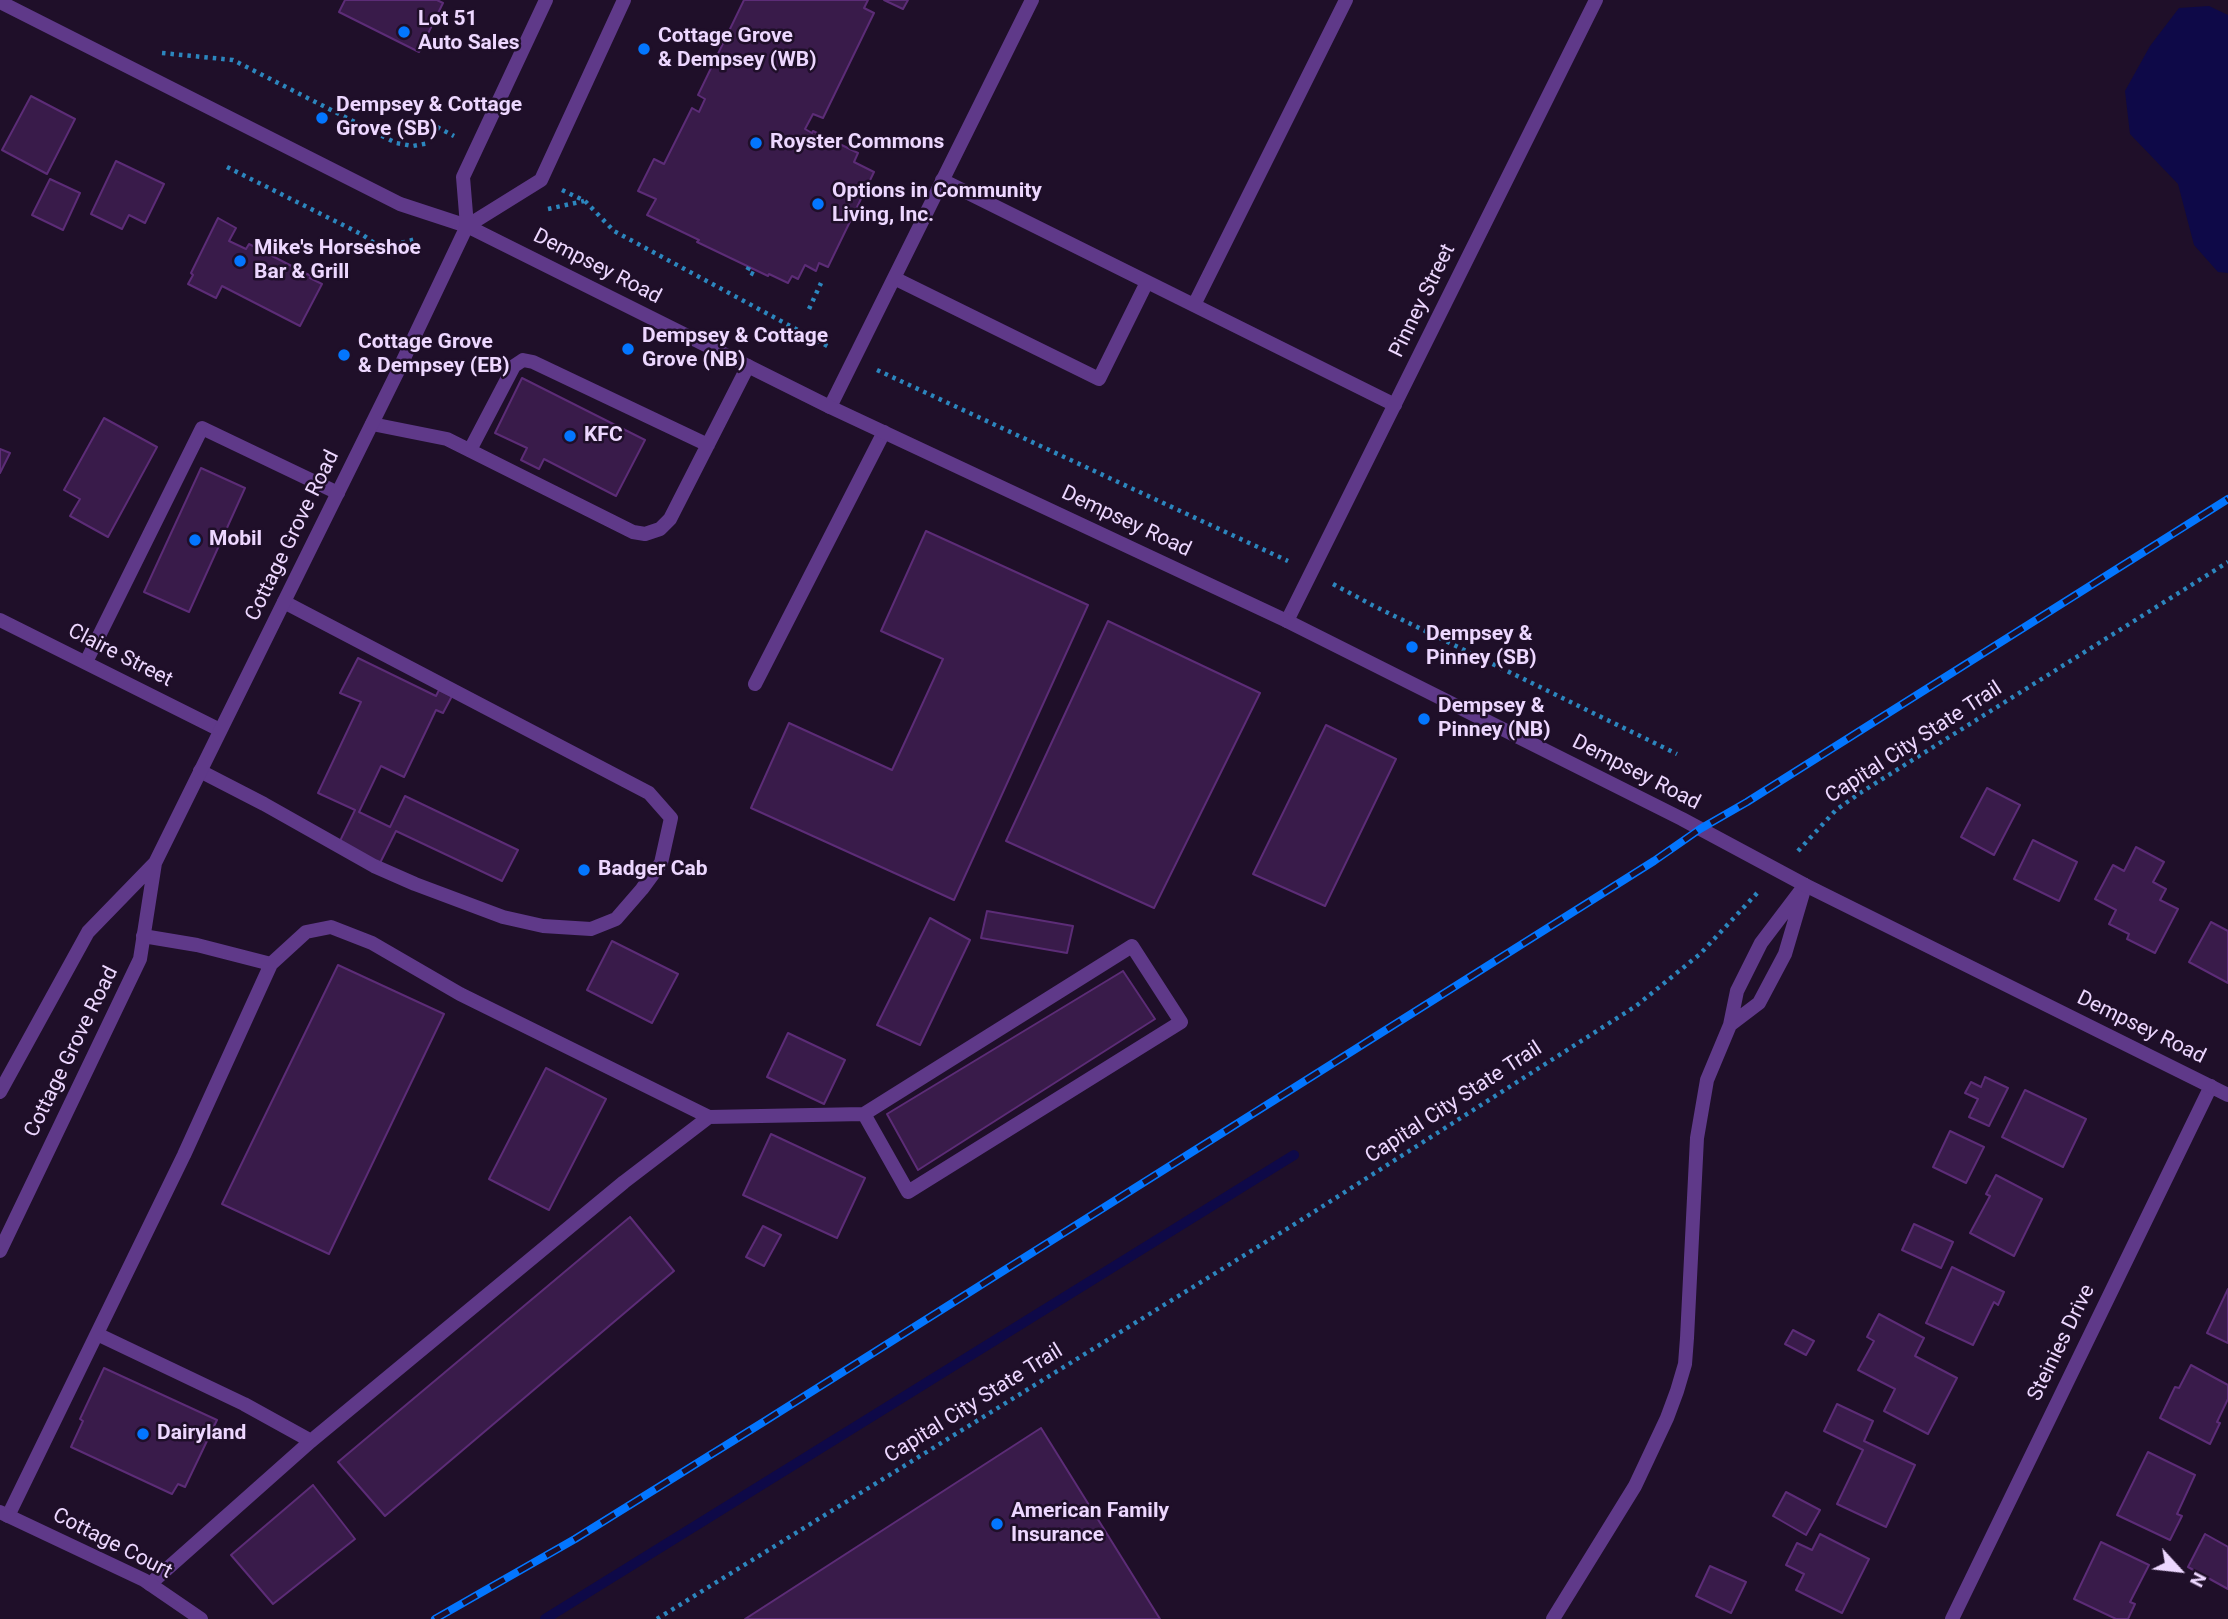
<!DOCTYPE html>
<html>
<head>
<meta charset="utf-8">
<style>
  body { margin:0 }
  #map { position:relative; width:2228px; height:1619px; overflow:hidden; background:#1f0f29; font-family:Roboto,sans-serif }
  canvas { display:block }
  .north { position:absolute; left:2144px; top:1535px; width:70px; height:70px; -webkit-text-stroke:5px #1f0f29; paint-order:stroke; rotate:117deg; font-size:19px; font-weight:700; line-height:28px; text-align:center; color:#edd7ff }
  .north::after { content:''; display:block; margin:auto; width:24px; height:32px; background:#edd7ff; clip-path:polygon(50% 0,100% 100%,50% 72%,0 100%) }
</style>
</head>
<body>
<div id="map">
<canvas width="2228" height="1619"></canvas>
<div class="north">N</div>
</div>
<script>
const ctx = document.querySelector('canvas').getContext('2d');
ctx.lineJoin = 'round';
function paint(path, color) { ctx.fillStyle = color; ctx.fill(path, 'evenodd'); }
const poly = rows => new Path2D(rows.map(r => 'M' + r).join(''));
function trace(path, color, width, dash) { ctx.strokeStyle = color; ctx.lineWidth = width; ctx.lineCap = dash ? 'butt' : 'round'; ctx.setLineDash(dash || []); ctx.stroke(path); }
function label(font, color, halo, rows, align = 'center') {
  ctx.font = font + ' Roboto,sans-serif'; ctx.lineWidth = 5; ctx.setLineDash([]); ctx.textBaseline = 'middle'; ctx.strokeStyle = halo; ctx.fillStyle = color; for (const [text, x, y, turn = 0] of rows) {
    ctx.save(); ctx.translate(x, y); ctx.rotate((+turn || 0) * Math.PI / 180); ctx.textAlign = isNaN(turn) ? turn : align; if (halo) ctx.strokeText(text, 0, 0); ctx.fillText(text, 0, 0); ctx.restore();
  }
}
paint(poly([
  [2209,6,2228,15,2228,273,2218,272,2194,245,2178,184,2130,134,2125,91,2150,46,2179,8]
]), '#0e0948');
trace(poly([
  [545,1619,1294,1155]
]), '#0e0948', 10);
const building = poly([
  [345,0,437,0,443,3,419,52,339,12,345,0],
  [744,0,868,0,864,8,874,13,823,118,813,114,805,129,812,133,813,131,858,153,854,162,874,172,828,267,819,263,816,271,805,265,798,279,792,276,788,283,769,274,768,276,697,242,699,240,647,215,656,199,638,191,654,159,664,164,692,108,699,112,705,99,698,95,744,0],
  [884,0,908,0,903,9,884,0],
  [31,96,75,119,47,174,2,150,31,96],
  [116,161,164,184,145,223,129,215,122,229,91,214,116,161],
  [50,179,80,193,63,230,32,215,50,179],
  [218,218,236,228,229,241,246,249,249,244,311,276,310,278,322,284,300,326,222,286,216,298,188,284,193,275,191,273,218,218],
  [522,378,645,440,616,496,544,459,539,469,521,460,527,448,495,433,522,378],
  [104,418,157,447,108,537,70,516,80,499,64,490,104,418],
  [0,449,10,453,0,473,0,449],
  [201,468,245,488,189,612,144,592,201,468],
  [926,531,1088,605,954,900,751,808,789,723,892,770,943,659,881,631,926,531],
  [1108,621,1260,693,1154,908,1006,841,1108,621],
  [358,658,436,696,439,690,452,696,443,713,436,710,404,777,381,766,359,812,390,827,405,796,518,850,502,881,396,831,380,863,339,843,355,810,318,793,361,702,340,693,358,658],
  [1326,725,1396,759,1325,906,1253,874,1326,725],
  [1987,788,2020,805,1994,855,1961,837,1987,788],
  [2033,840,2077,862,2059,901,2014,879,2033,840],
  [2136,847,2164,862,2153,882,2166,889,2160,900,2178,909,2155,953,2127,939,2129,934,2109,924,2116,910,2095,899,2113,865,2124,871,2136,847],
  [987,911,1073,926,1067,953,981,938,987,911],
  [930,918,970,940,920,1045,877,1025,930,918],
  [2211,922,2228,931,2228,983,2189,962,2211,922],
  [612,941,678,974,652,1023,587,990,612,941],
  [338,965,444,1014,329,1254,222,1204,338,965],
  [1123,971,1155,1019,918,1170,887,1114,1123,971],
  [788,1033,845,1060,824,1104,767,1077,788,1033],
  [546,1068,606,1099,549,1210,489,1179,546,1068],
  [1985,1077,2008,1088,1989,1126,1969,1117,1978,1099,1965,1093,1971,1082,1981,1087,1985,1077],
  [2025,1090,2086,1119,2063,1167,2002,1137,2025,1090],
  [1950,1131,1984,1147,1966,1183,1933,1167,1950,1131],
  [771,1134,865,1178,837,1238,743,1195,771,1134],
  [1996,1175,2042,1199,2014,1256,1970,1233,1990,1196,1986,1194,1996,1175],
  [630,1217,674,1271,385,1516,338,1462,630,1217],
  [1914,1224,1953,1242,1941,1268,1902,1250,1914,1224],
  [763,1226,781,1235,764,1266,746,1257,763,1226],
  [1952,1267,2004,1292,1998,1305,1994,1302,1973,1345,1926,1323,1952,1267],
  [2228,1289,2228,1343,2207,1333,2228,1289],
  [1879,1314,1924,1338,1915,1356,1957,1378,1928,1434,1884,1411,1895,1389,1858,1370,1874,1341,1867,1337,1879,1314],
  [1793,1330,1814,1341,1806,1355,1785,1344,1793,1330],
  [2191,1365,2228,1385,2228,1399,2217,1422,2220,1423,2210,1444,2160,1418,2175,1387,2179,1388,2191,1365],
  [104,1368,217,1420,185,1487,178,1484,172,1494,71,1447,83,1421,80,1419,104,1368],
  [1837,1404,1873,1421,1864,1441,1915,1465,1886,1527,1837,1504,1863,1450,1824,1431,1837,1404],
  [1041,1428,1160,1619,745,1619,1041,1428],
  [2148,1452,2195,1475,2177,1514,2182,1516,2170,1540,2117,1515,2148,1452],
  [313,1485,355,1539,273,1604,231,1555,313,1485],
  [1786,1492,1820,1510,1806,1535,1773,1516,1786,1492],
  [1820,1534,1869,1559,1842,1613,1796,1590,1804,1574,1786,1565,1797,1543,1812,1550,1820,1534],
  [2205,1534,2228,1547,2228,1589,2188,1567,2205,1534],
  [2101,1542,2149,1565,2130,1602,2135,1604,2128,1619,2116,1619,2074,1599,2101,1542],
  [1710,1566,1746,1582,1731,1613,1696,1596,1710,1566]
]);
paint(building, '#391b4a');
trace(building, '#5c2c77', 2);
trace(poly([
  [162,53,233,60,396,143,413,146,429,143],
  [437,127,454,136],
  [227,167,363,235,381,248,416,239],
  [562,190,585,201,614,231,831,348],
  [548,209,584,201],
  [749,267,747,271,757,276],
  [809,309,821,283],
  [877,370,1288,561],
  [1333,584,1372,605,1677,754],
  [1798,851,1836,810,1860,793,2228,562],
  [657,1619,1298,1222,1636,1006,1700,954,1760,890]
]), '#2c86be', 4.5, [3.5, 5]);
trace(poly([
  [942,180,1395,405],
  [894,278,1099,379,1147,282],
  [1194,305,1346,0],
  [830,407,1032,0],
  [372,424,447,439,633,532,645,534,660,529,670,519,748,366],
  [470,450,514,366,523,360,533,362,708,445],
  [86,662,202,428,338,493],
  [755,684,884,432],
  [200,771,264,804,374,866,415,884,503,917,543,926,591,929,616,919,642,889,661,863,671,818,649,793,284,602],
  [143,936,197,945,271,964,306,932,331,927,372,943,460,994,709,1117,864,1114,1132,946,1181,1022,908,1192,864,1114],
  [1730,1025,1759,1003,1785,954,1803,893],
  [97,1334,244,1404,311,1441],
  [8,1516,184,1155,271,964],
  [150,1584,311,1441,624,1182,709,1117],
  [1553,1619,1635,1486,1667,1418,1677,1391,1685,1364,1687,1338,1697,1138,1707,1080,1730,1025,1737,991,1761,943,1805,885]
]), '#5f3989', 14);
trace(poly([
  [0,2,400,204,467,226],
  [0,620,220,730],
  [1287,621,1596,0],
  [0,1512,144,1580,201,1619],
  [1952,1619,2211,1086]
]), '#5f3989', 14);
trace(poly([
  [467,226,830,407,1287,621,1682,819,1805,885,2228,1095],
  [467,226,541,180,624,0],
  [0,1092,88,932,155,863],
  [0,1251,140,959,155,863,397,373,467,226,463,177,546,0]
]), '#5f3989', 14);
const rail = poly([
  [435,1619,575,1539,765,1421,1654,861,1700,829,1747,802,2228,499]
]);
trace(rail, '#0376ff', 8);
trace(rail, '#1f0f29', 5, [16]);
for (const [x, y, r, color] of [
  [404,32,7,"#0376ff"],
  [644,49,7,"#0376ff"],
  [322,118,7,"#0376ff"],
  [756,143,7,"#0376ff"],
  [818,204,7,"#0376ff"],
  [240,261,7,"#0376ff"],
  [628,349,7,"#0376ff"],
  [344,355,7,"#0376ff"],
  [570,436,7,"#0376ff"],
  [195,540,7,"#0376ff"],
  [1412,647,7,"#0376ff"],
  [1424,719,7,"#0376ff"],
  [584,870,7,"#0376ff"],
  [143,1434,7,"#0376ff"],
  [997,1524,7,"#0376ff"]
]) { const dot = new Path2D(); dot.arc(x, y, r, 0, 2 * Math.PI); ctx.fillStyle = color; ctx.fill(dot); trace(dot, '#1f0f29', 2.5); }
label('bold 21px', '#edd7ff', '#1f0f29', [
  ["Lot 51",418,20],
  ["Auto Sales",418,44],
  ["Cottage Grove",658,37],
  ["& Dempsey (WB)",658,61],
  ["Dempsey & Cottage",336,106],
  ["Grove (SB)",336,130],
  ["Royster Commons",770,143],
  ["Options in Community",832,192],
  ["Living, Inc.",832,216],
  ["Mike's Horseshoe",254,249],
  ["Bar & Grill",254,273],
  ["Dempsey & Cottage",642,337],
  ["Grove (NB)",642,361],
  ["Cottage Grove",358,343],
  ["& Dempsey (EB)",358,367],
  ["KFC",584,436],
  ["Mobil",209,540],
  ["Dempsey &",1426,635],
  ["Pinney (SB)",1426,659],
  ["Dempsey &",1438,707],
  ["Pinney (NB)",1438,731],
  ["Badger Cab",598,870],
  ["Dairyland",157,1434],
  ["American Family",1011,1512],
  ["Insurance",1011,1536]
], 'left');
label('21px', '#edd7ff', '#1f0f29', [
  ["Dempsey Road",597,267,27],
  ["Pinney Street",1423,301,-64],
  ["Dempsey Road",1126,522,25],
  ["Cottage Grove Road",293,536,-64],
  ["Claire Street",120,656,27],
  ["Capital City State Trail",1914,743,-33],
  ["Dempsey Road",1636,773,27],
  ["Dempsey Road",2141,1028,26],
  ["Cottage Grove Road",72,1052,-64],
  ["Capital City State Trail",1454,1103,-33],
  ["Steinies Drive",2062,1343,-64],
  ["Capital City State Trail",974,1404,-32],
  ["Cottage Court",112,1544,27]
]);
</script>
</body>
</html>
